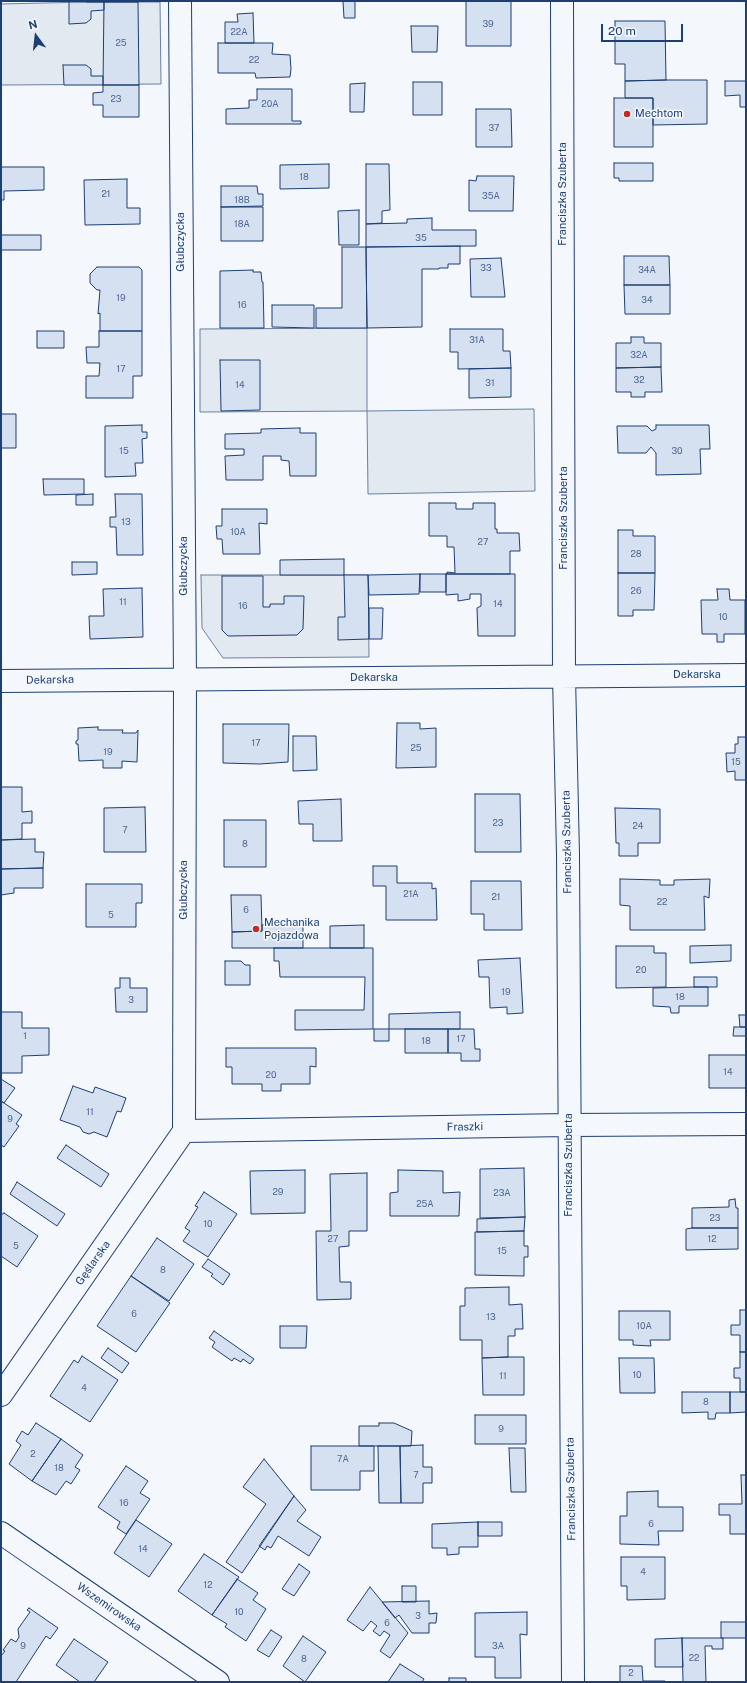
<!DOCTYPE html>
<html>
<head>
<meta charset="utf-8">
<style>
  body { margin:0 }
  #map { position:relative; width:747px; height:1683px; overflow:hidden; background:#f4f7fb; font-family:"Public Sans",sans-serif }
  canvas { display:block }
  .frame { position:absolute; inset:0; border:2px solid #1d3f73; pointer-events:none }
  .north { position:absolute; left:16px; top:16px; width:40px; height:40px; -webkit-text-stroke:3px #f4f7fb; paint-order:stroke; rotate:345deg; font-size:11px; font-weight:700; line-height:16px; text-align:center; color:#1d3f73 }
  .north::after { content:''; display:block; margin:auto; width:14px; height:18px; background:#1d3f73; clip-path:polygon(50% 0,100% 100%,50% 72%,0 100%) }
  .scale { position:absolute; left:601px; top:24px; width:82px; height:18px; box-sizing:border-box; border:2px solid #1d3f73; border-top:0; padding-left:5px; font-size:12px; line-height:14px; white-space:nowrap; color:#1d3f73; -webkit-text-stroke:3px #f4f7fb; paint-order:stroke }
</style>
</head>
<body>
<div id="map">
<canvas width="747" height="1683"></canvas>
<div class="frame"></div>
<div class="north">N</div>
<div class="scale">20 m</div>
</div>
<script>
const ctx = document.querySelector('canvas').getContext('2d');
ctx.lineJoin = 'round';
function paint(path, color) { ctx.fillStyle = color; ctx.fill(path, 'evenodd'); }
const poly = rows => new Path2D(rows.map(r => 'M' + r).join(''));
function trace(path, color, width, dash) { ctx.strokeStyle = color; ctx.lineWidth = width; ctx.lineCap = dash ? 'butt' : 'round'; ctx.setLineDash(dash || []); ctx.stroke(path); }
function label(font, color, halo, rows, align = 'center') {
  ctx.font = font + ' "Public Sans",sans-serif'; ctx.lineWidth = 3; ctx.setLineDash([]); ctx.textBaseline = 'middle'; ctx.strokeStyle = halo; ctx.fillStyle = color; for (const [text, x, y, turn = 0] of rows) {
    ctx.save(); ctx.translate(x, y); ctx.rotate((+turn || 0) * Math.PI / 180); ctx.textAlign = isNaN(turn) ? turn : align; if (halo) ctx.strokeText(text, 0, 0); ctx.fillText(text, 0, 0); ctx.restore();
  }
}
const green = poly([
  [86,2,160,2,161,84,1,85,1,4,86,2],
  [367,328,367,411,534,409,535,491,368,494,367,411,200,412,200,329,367,328],
  [201,575,368,575,369,657,223,658,202,628,201,575]
]);
paint(green, '#e3e9f0');
trace(green, '#687fa3', 1);
const building = poly([
  [86,1,138,1,138,2,86,2,86,1],
  [343,1,355,1,355,18,344,18,343,1],
  [466,1,511,1,511,46,466,46,466,1],
  [69,2,104,2,104,10,91,11,91,19,86,23,69,24,69,2],
  [104,2,138,2,139,85,103,85,104,2],
  [253,13,254,43,225,43,225,22,238,22,237,14,253,13],
  [615,21,665,21,666,80,625,81,625,64,615,64,615,21],
  [411,26,438,26,437,52,412,52,411,26],
  [218,43,273,43,272,54,290,55,291,69,290,77,256,78,255,73,218,73,218,43],
  [63,65,86,65,91,69,91,76,103,76,103,85,64,85,63,65],
  [666,80,707,80,707,124,653,125,653,98,625,98,625,81,666,80],
  [725,81,746,81,746,107,740,107,740,95,725,96,725,81],
  [413,82,442,82,442,115,413,115,413,82],
  [365,83,364,112,350,112,350,84,365,83],
  [103,85,139,85,139,117,103,117,103,105,93,105,93,93,103,92,103,85],
  [257,89,292,89,292,121,301,121,301,124,226,124,226,109,249,108,249,100,257,100,257,89],
  [614,98,653,98,653,147,614,147,614,98],
  [476,109,511,109,512,147,476,147,476,109],
  [614,163,653,163,653,181,619,181,619,178,614,178,614,163],
  [329,164,329,188,280,189,280,165,329,164],
  [366,164,389,164,390,210,382,211,382,223,366,224,366,164],
  [1,167,44,167,44,190,4,191,4,200,1,200,1,167],
  [477,176,514,176,513,211,469,211,469,180,476,181,477,176],
  [127,179,127,208,140,208,140,224,85,225,84,180,127,179],
  [221,186,257,186,258,194,263,194,263,206,221,207,221,186],
  [221,207,263,207,263,241,221,241,221,207],
  [359,210,359,245,339,245,338,211,359,210],
  [432,218,432,230,476,230,476,246,366,247,366,224,407,223,407,219,432,218],
  [1,235,41,235,41,250,1,250,1,235],
  [460,246,460,264,448,264,448,268,439,268,439,269,422,269,422,327,367,328,366,247,460,246],
  [342,247,366,247,367,328,316,328,316,308,342,308,342,247],
  [624,256,669,256,670,285,624,285,624,256],
  [501,258,505,297,471,297,470,259,501,258],
  [97,267,139,267,142,270,142,331,100,331,100,313,98,314,100,290,97,290,90,283,90,274,97,267],
  [253,270,253,272,261,272,262,282,263,282,264,328,220,328,220,271,253,270],
  [624,285,670,285,670,314,625,314,624,285],
  [272,305,314,305,314,328,272,327,272,305],
  [450,329,503,329,503,351,510,351,511,368,458,369,458,352,450,352,450,329],
  [37,331,64,331,64,348,37,348,37,331],
  [99,331,142,331,142,376,133,376,133,398,86,398,86,376,99,376,100,363,87,363,86,347,99,347,99,331],
  [631,337,644,337,644,343,661,343,661,367,616,368,616,343,631,343,631,337],
  [220,360,260,360,260,410,221,411,220,360],
  [661,367,662,392,645,392,645,397,631,397,631,392,616,392,616,368,661,367],
  [511,368,511,397,469,398,469,369,511,368],
  [1,414,16,414,16,448,1,448,1,414],
  [142,425,142,432,147,432,147,438,142,439,143,463,135,463,136,476,105,477,105,426,142,425],
  [656,425,709,425,710,449,700,449,701,474,656,475,656,453,651,447,646,453,618,453,617,426,647,426,652,431,656,429,656,425],
  [300,428,300,433,316,433,316,476,290,476,289,461,281,460,281,456,263,456,263,480,226,480,225,456,244,455,244,449,225,449,225,434,261,433,261,429,300,428],
  [43,479,84,479,84,494,44,495,43,479],
  [93,494,93,505,76,505,76,495,93,494],
  [115,494,142,494,143,555,117,555,116,527,110,527,110,517,116,517,115,494],
  [429,503,456,503,456,509,473,509,473,503,495,503,495,529,497,529,497,533,519,533,520,551,510,551,510,574,447,574,447,572,455,573,454,547,447,547,447,536,429,536,429,503],
  [222,509,267,509,267,524,259,523,260,554,223,554,222,539,217,539,216,526,222,526,222,509],
  [618,530,633,530,633,536,655,536,655,573,618,573,618,530],
  [344,559,344,575,280,575,280,560,344,559],
  [72,562,97,562,97,574,72,575,72,562],
  [618,573,655,573,654,610,633,610,633,616,618,616,618,573],
  [420,574,419,594,369,595,368,575,420,574],
  [420,574,446,574,446,592,420,592,420,574],
  [446,574,515,574,515,636,478,636,477,608,481,606,481,594,470,594,470,599,458,601,458,594,446,595,446,574],
  [344,575,368,575,369,639,338,640,338,617,345,617,344,575],
  [222,576,263,576,263,607,270,607,270,604,284,604,284,596,304,596,303,629,297,635,228,636,222,630,222,576],
  [142,588,143,637,90,639,89,616,104,616,103,589,142,588],
  [717,589,729,589,730,600,745,600,745,634,724,634,724,642,717,642,717,634,702,634,701,600,718,600,717,589],
  [369,608,383,608,382,639,369,639,369,608],
  [397,723,420,723,420,729,436,728,436,767,396,768,397,723],
  [223,724,289,724,288,762,260,764,223,763,223,724],
  [98,727,98,730,123,730,122,733,136,733,138,730,137,762,122,761,122,768,103,768,103,760,79,761,78,744,76,744,76,741,78,740,78,728,98,727],
  [293,736,316,736,317,770,293,771,293,736],
  [738,737,746,737,746,780,735,780,735,771,727,772,726,753,735,753,735,744,738,744,738,737],
  [1,787,22,787,22,812,32,811,32,823,22,823,22,839,1,840,1,787],
  [475,794,520,794,521,852,475,852,475,794],
  [341,799,342,841,313,841,313,824,299,824,298,801,341,799],
  [145,807,146,852,104,852,104,808,145,807],
  [615,808,660,809,660,843,638,843,638,856,619,856,619,843,616,843,615,808],
  [224,820,266,820,266,867,224,867,224,820],
  [35,839,35,852,44,852,43,868,1,869,1,840,35,839],
  [373,866,397,866,397,883,432,883,432,889,436,888,437,920,386,920,386,886,373,886,373,866],
  [43,868,43,888,14,888,14,893,1,895,1,869,43,868],
  [620,879,660,880,660,885,674,885,674,880,710,879,709,898,704,896,705,930,630,930,630,906,620,905,620,879],
  [471,881,521,881,522,930,484,930,484,914,471,914,471,881],
  [86,884,142,884,142,903,136,903,136,927,86,927,86,884],
  [231,895,261,895,262,931,232,932,231,895],
  [262,925,303,925,303,948,232,948,232,932,262,931,262,925],
  [364,925,364,948,330,948,330,926,364,925],
  [731,945,731,961,690,963,690,946,731,945],
  [616,946,654,946,654,953,666,953,666,987,616,988,616,946],
  [274,948,373,948,373,1029,295,1030,295,1010,364,1010,365,977,280,977,279,961,274,961,274,948],
  [520,958,523,1013,507,1014,507,1007,490,1008,489,977,479,977,478,960,520,958],
  [225,961,241,961,245,965,250,965,250,985,225,985,225,961],
  [694,977,717,977,717,987,694,987,694,977],
  [120,978,130,978,130,988,147,988,147,1012,116,1012,115,988,120,988,120,978],
  [694,987,708,987,708,1006,679,1006,679,1013,671,1013,670,1007,653,1006,653,988,694,987],
  [1,1012,22,1012,22,1028,49,1028,49,1055,22,1056,22,1073,1,1073,1,1012],
  [460,1012,460,1029,389,1029,389,1014,460,1012],
  [739,1015,746,1015,746,1027,740,1027,739,1015],
  [734,1027,746,1027,746,1036,733,1036,734,1027],
  [374,1029,389,1029,389,1041,374,1041,374,1029],
  [405,1029,448,1029,448,1053,405,1053,405,1029],
  [448,1029,474,1029,475,1049,480,1049,480,1061,461,1061,461,1053,448,1053,448,1029],
  [226,1048,316,1048,316,1067,310,1066,310,1084,281,1084,281,1091,262,1091,262,1084,232,1084,232,1067,226,1067,226,1048],
  [709,1055,746,1055,746,1088,709,1088,709,1055],
  [1,1079,15,1088,4,1103,1,1101,1,1079],
  [73,1086,93,1093,95,1087,126,1098,121,1112,117,1111,107,1137,94,1132,89,1134,83,1132,80,1127,60,1120,73,1086],
  [1,1101,22,1115,16,1124,19,1126,4,1147,1,1145,1,1101],
  [66,1145,109,1174,101,1187,57,1158,66,1145],
  [524,1168,525,1217,480,1218,480,1169,524,1168],
  [305,1170,305,1213,251,1214,250,1171,305,1170],
  [398,1170,443,1171,443,1193,460,1192,459,1216,390,1216,390,1193,398,1192,398,1170],
  [367,1173,367,1231,349,1231,349,1246,339,1247,340,1282,351,1282,351,1299,317,1300,316,1231,331,1231,330,1174,367,1173],
  [17,1182,65,1214,57,1226,10,1194,17,1182],
  [204,1192,237,1214,208,1257,183,1241,190,1231,185,1228,198,1207,195,1206,204,1192],
  [735,1199,736,1208,738,1208,738,1228,692,1228,692,1208,729,1207,729,1200,735,1199],
  [4,1213,38,1236,17,1267,1,1256,1,1215,4,1213],
  [525,1217,524,1231,477,1232,477,1219,525,1217],
  [692,1228,738,1228,738,1249,686,1250,686,1229,692,1228],
  [524,1231,524,1246,528,1246,528,1257,524,1257,524,1276,475,1275,475,1232,524,1231],
  [157,1238,194,1264,169,1301,131,1276,157,1238],
  [208,1259,230,1274,223,1285,211,1276,213,1274,202,1267,208,1259],
  [131,1276,170,1303,136,1352,97,1326,131,1276],
  [509,1287,509,1305,522,1304,523,1329,515,1329,515,1336,508,1336,508,1357,482,1358,482,1340,460,1340,460,1306,465,1306,465,1288,509,1287],
  [740,1310,746,1310,746,1352,740,1352,740,1335,731,1335,731,1325,740,1325,740,1310],
  [619,1311,670,1311,670,1340,650,1340,651,1346,633,1345,633,1340,619,1340,619,1311],
  [280,1326,307,1326,306,1348,280,1348,280,1326],
  [214,1331,254,1359,250,1364,243,1359,241,1362,234,1358,232,1361,212,1347,215,1342,209,1338,214,1331],
  [108,1348,129,1363,122,1373,101,1358,108,1348],
  [740,1352,746,1352,746,1392,740,1392,740,1378,734,1378,734,1368,740,1368,740,1352],
  [82,1356,118,1380,90,1422,50,1396,74,1360,78,1363,82,1356],
  [508,1357,524,1357,524,1395,483,1395,482,1358,508,1357],
  [619,1358,654,1358,655,1393,620,1393,619,1358],
  [682,1392,730,1392,730,1413,716,1413,715,1419,708,1419,708,1412,682,1413,682,1392],
  [730,1392,746,1392,746,1412,730,1413,730,1392],
  [475,1415,526,1415,526,1444,475,1444,475,1415],
  [36,1423,61,1439,32,1481,9,1464,21,1445,16,1441,22,1431,28,1435,36,1423],
  [379,1423,394,1423,412,1431,411,1446,359,1446,359,1426,379,1426,379,1423],
  [61,1439,83,1455,75,1467,80,1470,71,1484,66,1481,56,1495,32,1481,61,1439],
  [423,1445,423,1467,432,1467,432,1483,423,1483,423,1503,401,1503,400,1446,423,1445],
  [311,1446,374,1446,374,1471,360,1471,360,1490,311,1490,311,1446],
  [378,1446,400,1446,401,1503,379,1503,378,1446],
  [509,1448,525,1448,526,1492,511,1492,509,1448],
  [264,1459,294,1496,242,1573,226,1562,266,1504,243,1487,264,1459],
  [126,1466,148,1481,140,1493,150,1499,126,1534,117,1528,120,1522,98,1507,126,1466],
  [741,1475,746,1475,746,1534,730,1534,730,1515,719,1515,719,1504,742,1504,741,1475],
  [658,1491,658,1507,683,1507,683,1531,658,1531,659,1545,620,1544,620,1516,627,1516,627,1492,658,1491],
  [294,1496,306,1510,297,1521,321,1537,309,1556,278,1536,271,1548,267,1546,265,1550,259,1546,294,1496],
  [136,1520,172,1544,149,1577,114,1553,136,1520],
  [478,1522,478,1547,459,1547,459,1554,447,1555,447,1548,432,1548,432,1524,478,1522],
  [478,1522,502,1522,502,1536,478,1536,478,1522],
  [204,1554,239,1577,212,1615,178,1591,204,1554],
  [621,1557,665,1557,665,1599,627,1600,627,1586,621,1586,621,1557],
  [299,1564,310,1572,294,1596,282,1589,299,1564],
  [237,1579,258,1593,253,1600,266,1609,246,1641,225,1627,227,1624,212,1615,237,1579],
  [402,1586,416,1586,416,1602,402,1602,402,1586],
  [370,1587,408,1633,390,1658,380,1651,390,1635,384,1631,380,1636,373,1631,377,1626,371,1621,363,1631,347,1620,370,1587],
  [429,1601,429,1614,437,1613,436,1623,429,1623,429,1633,412,1633,399,1615,395,1618,382,1602,429,1601],
  [29,1608,58,1628,50,1639,46,1636,16,1682,1,1682,1,1656,5,1651,3,1650,11,1639,16,1642,19,1637,18,1629,30,1612,27,1610,29,1608],
  [527,1612,527,1635,520,1634,521,1678,495,1678,495,1657,475,1657,475,1613,527,1612],
  [721,1622,746,1622,746,1638,721,1638,721,1622],
  [271,1630,282,1637,269,1657,257,1650,271,1630],
  [303,1636,326,1652,305,1682,283,1666,303,1636],
  [682,1638,683,1667,655,1667,655,1639,682,1638],
  [682,1638,723,1638,723,1649,712,1649,712,1646,705,1646,706,1682,683,1682,682,1638],
  [74,1639,108,1662,94,1682,80,1682,56,1665,74,1639],
  [400,1664,424,1679,422,1682,388,1682,400,1664],
  [620,1666,642,1666,643,1681,665,1681,665,1682,620,1682,620,1666],
  [449,1678,466,1678,466,1682,449,1682,449,1678]
]);
paint(building, '#d5e0f0');
trace(building, '#1d3f73', 1);
const street = poly([
  [180,1,185,679,184,1131],
  [562,1,564,676,568,855,573,1682],
  [1,681,746,675],
  [184,1131,568,1125,746,1124],
  [1,1395,184,1131],
  [1,1533,218,1682]
]);
trace(street, '#1d3f73', 24);
trace(street, '#f4f7fb', 22);
for (const [x, y, r, color] of [
  [627,114,4,"#c62828"],
  [256,929,4,"#c62828"]
]) { const dot = new Path2D(); dot.arc(x, y, r, 0, 2 * Math.PI); ctx.fillStyle = color; ctx.fill(dot); trace(dot, '#f4f7fb', 1.5); }
label('9px', '#4b6792', null, [
  ["39",488,24],
  ["22A",239,32],
  ["25",121,43],
  ["22",254,60],
  ["23",116,99],
  ["20A",270,104],
  ["37",494,128],
  ["18",304,177],
  ["21",106,194],
  ["35A",491,196],
  ["18B",242,200],
  ["18A",242,224],
  ["35",421,238],
  ["33",486,268],
  ["34A",647,270],
  ["19",121,298],
  ["34",647,300],
  ["16",242,305],
  ["31A",477,340],
  ["32A",639,355],
  ["17",121,369],
  ["32",639,380],
  ["31",490,383],
  ["14",240,385],
  ["15",124,451],
  ["30",677,451],
  ["13",126,522],
  ["10A",238,532],
  ["27",483,542],
  ["28",636,554],
  ["26",636,591],
  ["11",123,602],
  ["14",498,604],
  ["16",243,606],
  ["10",723,617],
  ["17",256,743],
  ["25",416,748],
  ["19",108,752],
  ["15",736,762],
  ["23",498,823],
  ["24",638,826],
  ["7",125,830],
  ["8",245,844],
  ["21A",411,894],
  ["21",496,897],
  ["22",662,902],
  ["6",246,910],
  ["5",111,915],
  ["20",641,970],
  ["19",506,992],
  ["18",680,997],
  ["3",131,1000],
  ["1",25,1036],
  ["17",461,1039],
  ["18",426,1041],
  ["14",728,1072],
  ["20",271,1075],
  ["11",90,1112],
  ["9",10,1119],
  ["29",278,1192],
  ["23A",502,1193],
  ["25A",425,1204],
  ["23",715,1218],
  ["10",208,1224],
  ["27",333,1239],
  ["12",712,1239],
  ["5",16,1246],
  ["15",502,1251],
  ["8",163,1270],
  ["6",134,1314],
  ["13",491,1317],
  ["10A",644,1326],
  ["10",637,1375],
  ["11",503,1376],
  ["4",84,1388],
  ["8",706,1402],
  ["9",501,1429],
  ["2",33,1454],
  ["7A",343,1459],
  ["18",59,1468],
  ["7",416,1475],
  ["16",124,1503],
  ["6",651,1524],
  ["14",143,1549],
  ["4",643,1572],
  ["12",208,1585],
  ["10",239,1612],
  ["3",418,1616],
  ["6",387,1623],
  ["9",23,1646],
  ["3A",498,1646],
  ["22",694,1658],
  ["8",304,1659],
  ["2",631,1673]
]);
label('11px', '#1d3f73', '#f4f7fb', [
  ["Mechtom",635,114],
  ["Mechanika",264,923],
  ["Pojazdowa",264,936]
], 'left');
label('11px', '#1d3f73', '#f4f7fb', [
  ["Franciszka Szuberta",563,194,-90],
  ["Głubczycka",181,242,-90],
  ["Franciszka Szuberta",564,518,-90],
  ["Głubczycka",184,566,-90],
  ["Dekarska",697,675],
  ["Dekarska",374,678],
  ["Dekarska",50,680,-1],
  ["Franciszka Szuberta",567,842,-91],
  ["Głubczycka",184,890,-90],
  ["Fraszki",465,1127,-1],
  ["Franciszka Szuberta",569,1165,-90],
  ["Gęślarska",93,1263,-55],
  ["Franciszka Szuberta",571,1489,-91],
  ["Wszemirowska",109,1607,35]
]);
</script>
</body>
</html>
